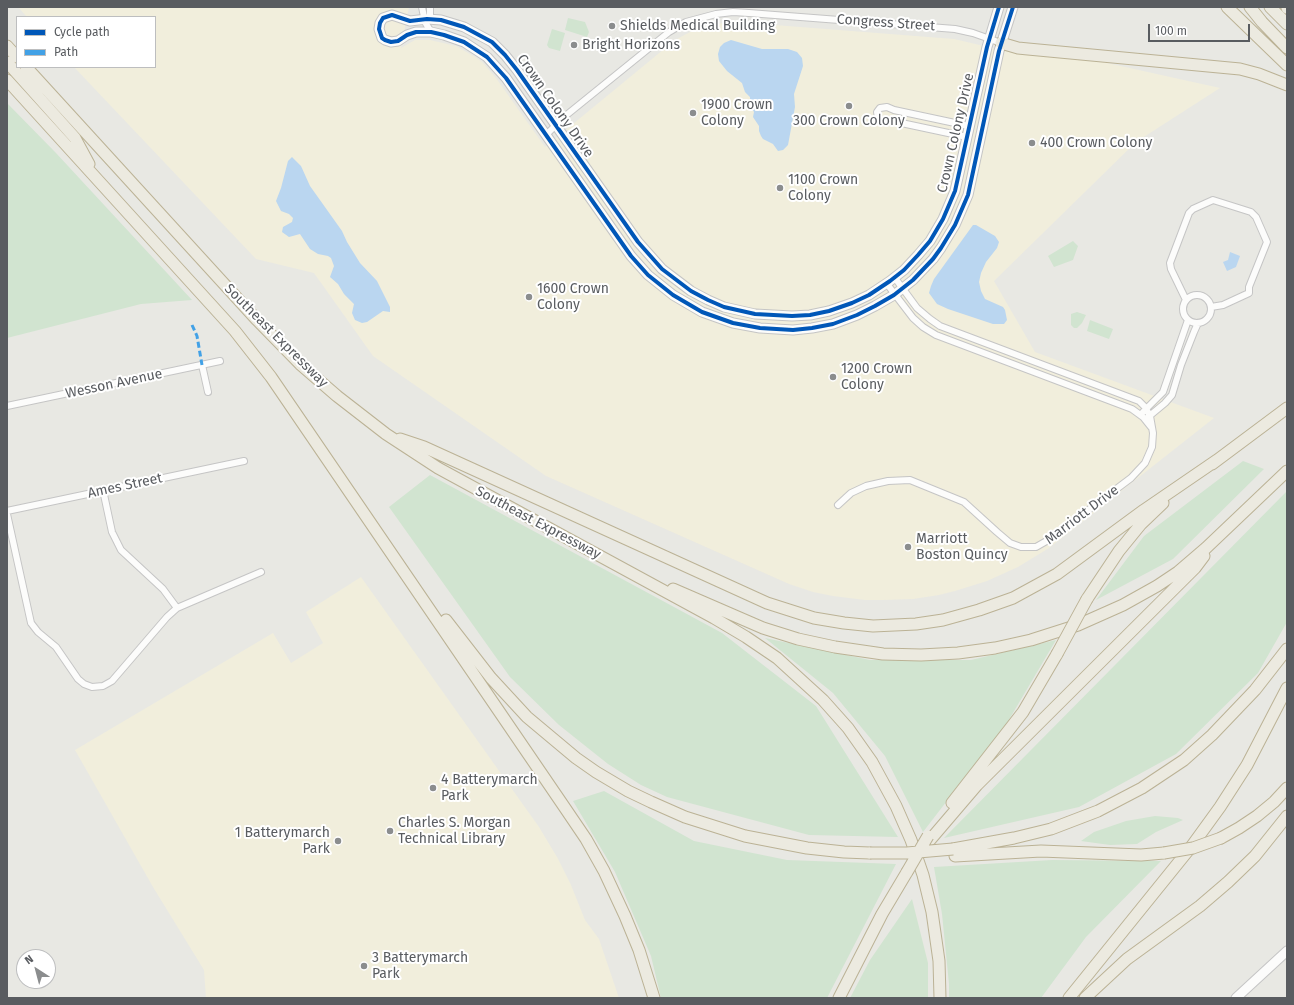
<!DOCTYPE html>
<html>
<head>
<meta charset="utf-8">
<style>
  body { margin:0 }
  #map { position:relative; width:1294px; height:1005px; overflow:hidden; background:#e8e8e3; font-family:"Fira Sans",sans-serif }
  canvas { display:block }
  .frame { position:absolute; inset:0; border:8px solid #595c60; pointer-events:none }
  .legend { position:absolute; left:16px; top:16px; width:140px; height:52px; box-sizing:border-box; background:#fff; border:1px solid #bdbebf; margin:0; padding:5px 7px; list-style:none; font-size:12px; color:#595c60 }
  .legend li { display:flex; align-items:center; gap:8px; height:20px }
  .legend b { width:20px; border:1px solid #bdbebf }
  .north { position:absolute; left:16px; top:949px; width:40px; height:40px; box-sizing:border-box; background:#fff; border:1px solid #bdbebf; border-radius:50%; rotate:324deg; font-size:11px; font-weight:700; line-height:16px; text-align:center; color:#595c60 }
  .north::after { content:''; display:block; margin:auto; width:14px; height:18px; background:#8b8d8e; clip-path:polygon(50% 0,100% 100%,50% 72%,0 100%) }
  .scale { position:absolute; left:1148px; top:24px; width:102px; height:18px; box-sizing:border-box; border:2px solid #595c60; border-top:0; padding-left:5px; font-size:12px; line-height:14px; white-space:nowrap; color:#595c60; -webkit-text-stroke:3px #fff; paint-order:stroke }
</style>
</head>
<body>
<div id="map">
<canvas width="1294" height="1005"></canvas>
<div class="frame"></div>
<ul class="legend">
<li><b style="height:5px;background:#0057b8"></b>Cycle path</li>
<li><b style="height:5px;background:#42a1e6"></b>Path</li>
</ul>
<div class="north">N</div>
<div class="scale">100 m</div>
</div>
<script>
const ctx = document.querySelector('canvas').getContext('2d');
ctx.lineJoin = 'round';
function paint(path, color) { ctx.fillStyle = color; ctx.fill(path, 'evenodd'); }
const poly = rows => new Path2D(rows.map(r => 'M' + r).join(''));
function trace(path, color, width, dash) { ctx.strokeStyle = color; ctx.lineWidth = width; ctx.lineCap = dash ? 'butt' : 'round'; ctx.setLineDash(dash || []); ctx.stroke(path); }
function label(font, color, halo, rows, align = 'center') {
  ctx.font = font + ' "Fira Sans",sans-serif'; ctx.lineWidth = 4; ctx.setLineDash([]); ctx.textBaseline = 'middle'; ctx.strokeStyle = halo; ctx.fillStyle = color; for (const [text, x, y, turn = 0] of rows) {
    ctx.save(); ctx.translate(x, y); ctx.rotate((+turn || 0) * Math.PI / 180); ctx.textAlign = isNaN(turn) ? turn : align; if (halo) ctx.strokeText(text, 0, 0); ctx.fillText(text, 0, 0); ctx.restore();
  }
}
paint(poly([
  [18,7,409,7,401,48,415,40,430,40,456,46,475,57,482,62,496,78,545,147,675,40,690,32,707,26,723,23,749,23,954,39,1014,53,1098,61,1220,88,1136,142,994,281,1035,352,1214,418,1049,548,1018,567,987,581,955,591,939,595,913,599,883,600,865,600,833,596,813,592,789,584,546,476,373,356,314,273,256,259,74,67,155,67,155,17,27,17],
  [361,577,539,827,557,857,571,885,585,920,599,939,619,998,206,998,204,970,153,887,75,750,273,633,291,663,323,643,306,612]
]), '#f1eedc');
paint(poly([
  [568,18,585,22,589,32,587,37,565,30],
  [552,29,565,33,560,51,549,48,547,45],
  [7,103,56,153,192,300,141,304,7,338],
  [1073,241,1078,246,1073,260,1054,267,1048,256],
  [1077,312,1086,315,1082,323,1077,328,1074,328,1071,325,1071,314],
  [1090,320,1113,329,1109,339,1087,331],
  [1243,461,1264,469,1173,559,1096,600,1144,536],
  [430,475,722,633,816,706,898,837,809,835,667,797,641,785,608,764,559,725,510,677,389,507],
  [1287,491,1287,622,1258,673,1176,754,1079,807,944,838],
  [765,638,870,660,971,660,1056,640,1007,723,923,832,885,756,833,693],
  [604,791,694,841,787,860,896,864,827,998,661,998,651,956,615,872,573,801],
  [1155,816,1178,818,1183,820,1156,832,1137,844,1110,845,1081,841,1094,832,1126,821],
  [1052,860,1161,861,1086,937,1041,998,949,998,949,984,942,914,934,867],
  [912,899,928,963,928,998,850,998,870,960]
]), '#d1e4d0');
paint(poly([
  [731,40,762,49,788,49,797,52,802,58,803,66,794,94,795,107,788,145,783,150,778,151,773,144,763,139,761,136,759,131,759,126,753,117,754,112,750,105,750,97,745,92,742,83,727,71,719,61,718,54,720,47,724,43],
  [292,157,301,166,310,186,342,231,347,242,360,263,377,281,390,307,390,312,383,311,367,322,362,323,355,320,352,313,354,304,344,294,338,284,330,277,334,266,331,258,328,256,318,254,310,249,300,234,289,237,282,232,283,227,292,222,293,218,289,214,281,211,276,201,281,188,288,161],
  [973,225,976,225,995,236,999,242,997,248,986,262,981,273,979,282,981,291,985,299,1003,307,1005,310,1007,320,1004,324,993,324,948,309,937,304,929,293,931,286,934,279],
  [1230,252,1240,256,1236,267,1227,271,1223,262,1228,260]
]), '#bad6f0');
const street = poly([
  [422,7,425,22,431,32],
  [430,7,430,19],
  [546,135,564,117,669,32,686,22,716,14,733,12,749,13,955,29,973,33,1001,43],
  [967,137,892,121,882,121,878,118,877,112,880,108,887,107,894,110,969,126],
  [887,284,913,318,923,327,936,335,1132,409,1143,417,1151,427],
  '1183 309a14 14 0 1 1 28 0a14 14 0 1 1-28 0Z',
  [1186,300,1171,269,1170,263,1189,213,1193,209,1213,200,1251,212,1256,217,1267,242,1249,287,1249,293,1223,305,1211,307],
  [202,365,208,392],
  [7,406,220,361],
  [1143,412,1163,392,1188,320],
  [1147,418,1165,403,1172,395,1181,365,1194,332,1198,323],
  [103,490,112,532,121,550,163,589,177,608],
  [838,505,851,493,866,486,888,481,910,480,964,502,997,532,1010,543,1021,547,1036,547,1050,539,1131,478,1145,463,1152,447,1153,433,1150,416,1145,407,1139,401,940,326,930,319,917,308,895,278],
  [7,511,244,461],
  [7,514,31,623,38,632,56,647,78,679,84,684,92,687,103,686,112,681,167,617,177,608,261,572]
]);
const secondary = poly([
  [999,7,987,47,955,191,943,219,930,241,918,255,904,270,890,281,869,295,852,303,829,311,810,315,792,316,755,314,724,307,708,300,691,291,662,269,638,242,517,70,505,55,492,42,464,27,441,20,427,19,410,21,392,15,383,18,380,23,379,29,382,38,385,40,391,42,398,41,407,35,416,32,431,32,444,35,464,42,487,57,506,78,631,256,648,275,673,295,702,312,733,323,760,328,793,330,812,328,833,324,857,315,875,306,894,295,913,280,933,259,941,248,955,225,968,195,999,51,1013,7],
  [1236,998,1287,951]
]);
const highway = poly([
  [1227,7,1287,65],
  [1250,7,1262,22,1287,48],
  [1270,7,1287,24],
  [1287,7,1287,8],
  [1001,43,1018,48,1028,49,1240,69,1259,74,1287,85],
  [7,46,17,57],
  [7,62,75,138,89,164],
  [26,67,257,320,300,364,337,396,386,434,438,468,714,618,746,637,777,658,823,700,848,728,872,762,896,806,911,840,923,875,932,912,939,961,940,998],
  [7,80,235,331,271,377,565,808,586,839,604,871,625,916,639,950,654,998],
  [400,439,424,447,767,603,814,618,844,623,873,626,916,624,943,620,979,610,1013,598,1057,574,1144,510,1217,460],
  [1212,464,1287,408],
  [673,589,763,628,798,639,835,647,883,654,921,655,958,653,995,648,1031,640,1078,625,1123,605,1157,586,1178,572,1206,548,1287,471],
  [1087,599,1119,551,1141,524,1163,503],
  [446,620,491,678,527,717,576,758,596,772,628,791,651,802,685,817,745,836,807,848,844,852,870,853],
  [952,803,1023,712,1057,654],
  [1221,838,1239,828,1257,816,1274,802,1287,788],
  [930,840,977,785,1195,568,1204,556],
  [953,849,1014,838,1051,829,1098,811,1142,788,1184,760,1212,735,1255,690,1287,649],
  [955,856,1041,851,1141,855,1164,853],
  [839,998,882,914,907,872],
  [1069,998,1191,847,1220,807,1247,765,1287,688],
  [1085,998,1127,959,1200,906,1228,882,1255,856,1287,816]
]);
trace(street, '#c5c5c5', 8);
trace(secondary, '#c5c5c5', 11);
trace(highway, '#bbb295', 13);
trace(street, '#fcfcfb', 6);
trace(secondary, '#fcfcfb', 9);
trace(highway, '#eceae0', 11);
const highwayBridge = poly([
  [1057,654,1087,599],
  [870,853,907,853,953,849],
  [1164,853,1193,848,1221,838],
  [907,872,928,836]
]);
trace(highwayBridge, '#bbb295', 13, []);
trace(highwayBridge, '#eceae0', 11);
trace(poly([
  [192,325,197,336,202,365]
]), '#42a1e6', 3, [6, 3]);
trace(poly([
  [999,7,987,47,955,191,943,219,930,241,918,255,904,270,890,281,869,295,852,303,829,311,810,315,792,316,755,314,724,307,708,300,691,291,662,269,638,242,517,70,505,55,492,42,464,27,441,20,427,19,410,21,392,15,383,18,380,23,379,29,382,38,385,40,391,42,398,41,407,35,416,32,431,32,444,35,464,42,487,57,506,78,631,256,648,275,673,295,702,312,733,323,760,328,793,330,812,328,833,324,857,315,875,306,894,295,913,280,933,259,941,248,955,225,968,195,999,51,1013,7]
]), '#0057b8', 4);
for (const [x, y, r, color] of [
  [612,26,4,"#8b8d8e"],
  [574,45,4,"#8b8d8e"],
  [849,106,4,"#8b8d8e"],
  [693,113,4,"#8b8d8e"],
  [1032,143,4,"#8b8d8e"],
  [780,188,4,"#8b8d8e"],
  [529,297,4,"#8b8d8e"],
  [833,377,4,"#8b8d8e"],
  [908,547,4,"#8b8d8e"],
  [433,788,4,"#8b8d8e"],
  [390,831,4,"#8b8d8e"],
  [338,841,4,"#8b8d8e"],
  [364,966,4,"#8b8d8e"]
]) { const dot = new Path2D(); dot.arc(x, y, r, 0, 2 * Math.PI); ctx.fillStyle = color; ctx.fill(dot); trace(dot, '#fff', 1.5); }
label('14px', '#595c60', '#fff', [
  ["Congress Street",886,23,4],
  ["Crown Colony Drive",555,106,55],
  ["Crown Colony Drive",956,133,-77],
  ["Southeast Expressway",276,336,45],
  ["Wesson Avenue",114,384,-12],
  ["Ames Street",125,486,-12],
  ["Marriott Drive",1082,515,-37],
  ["Southeast Expressway",538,523,28]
]);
label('14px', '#595c60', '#fff', [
  ["Shields Medical Building",620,26],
  ["Bright Horizons",582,45],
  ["1900 Crown",701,105],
  ["Colony",701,121],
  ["300 Crown Colony",849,121,"center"],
  ["400 Crown Colony",1040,143],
  ["1100 Crown",788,180],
  ["Colony",788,196],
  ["1600 Crown",537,289],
  ["Colony",537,305],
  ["1200 Crown",841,369],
  ["Colony",841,385],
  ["Marriott",916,539],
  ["Boston Quincy",916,555],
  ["4 Batterymarch",441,780],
  ["Park",441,796],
  ["Charles S. Morgan",398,823],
  ["Technical Library",398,839],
  ["1 Batterymarch",330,833,"right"],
  ["Park",330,849,"right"],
  ["3 Batterymarch",372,958],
  ["Park",372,974]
], 'left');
</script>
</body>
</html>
